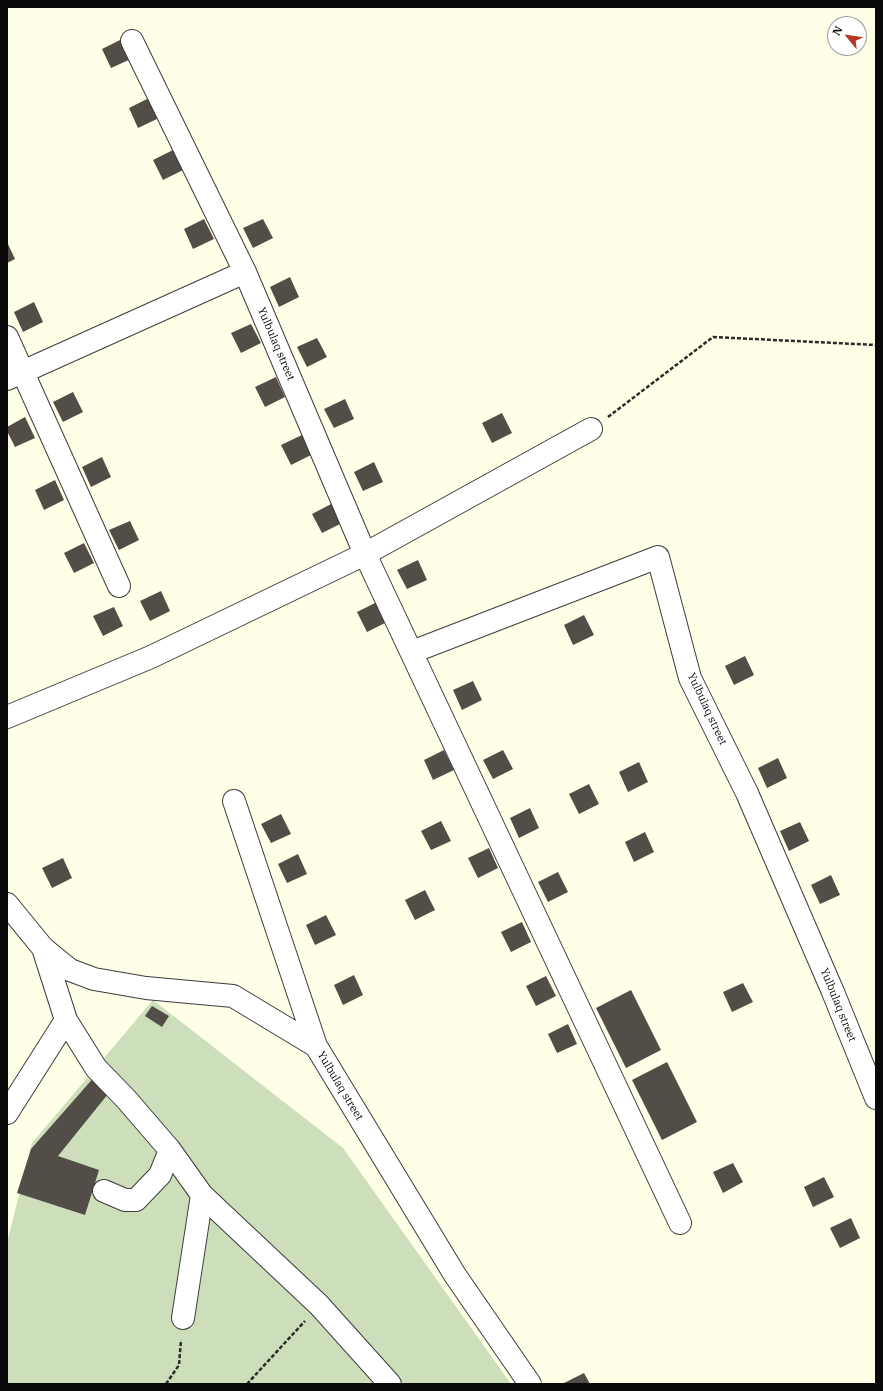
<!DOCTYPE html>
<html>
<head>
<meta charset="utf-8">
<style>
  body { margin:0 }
  #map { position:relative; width:883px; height:1391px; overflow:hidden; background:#fffee6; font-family:"IBM Plex Serif",serif }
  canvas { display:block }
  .frame { position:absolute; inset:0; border:8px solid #090909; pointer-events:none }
  .north { position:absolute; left:827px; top:16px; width:40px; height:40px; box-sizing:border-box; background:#fff; border:1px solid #9d9d9d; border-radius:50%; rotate:299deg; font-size:11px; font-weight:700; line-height:16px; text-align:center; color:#090909 }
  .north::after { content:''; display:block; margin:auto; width:14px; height:18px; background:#b73624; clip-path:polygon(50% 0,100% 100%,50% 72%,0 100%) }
</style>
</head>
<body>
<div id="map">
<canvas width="883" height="1391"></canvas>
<div class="frame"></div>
<div class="north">N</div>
</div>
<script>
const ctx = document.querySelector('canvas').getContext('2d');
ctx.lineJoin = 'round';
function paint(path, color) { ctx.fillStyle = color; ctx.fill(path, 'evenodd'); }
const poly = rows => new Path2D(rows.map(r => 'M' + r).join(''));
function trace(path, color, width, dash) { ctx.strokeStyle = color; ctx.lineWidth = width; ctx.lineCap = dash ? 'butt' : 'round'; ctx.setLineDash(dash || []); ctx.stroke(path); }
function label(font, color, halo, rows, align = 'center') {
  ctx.font = font + ' "IBM Plex Serif",serif'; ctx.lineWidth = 4; ctx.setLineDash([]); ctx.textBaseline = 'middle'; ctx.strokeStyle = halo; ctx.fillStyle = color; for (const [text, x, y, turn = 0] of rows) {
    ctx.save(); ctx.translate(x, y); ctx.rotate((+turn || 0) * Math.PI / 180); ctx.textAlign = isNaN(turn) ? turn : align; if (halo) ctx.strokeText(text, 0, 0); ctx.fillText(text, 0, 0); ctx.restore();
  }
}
paint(poly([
  [153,1000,343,1148,511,1384,7,1384,7,1243,32,1143]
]), '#ccdeba');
paint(poly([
  [122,39,131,59,111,68,102,49],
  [149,98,159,118,138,128,129,108],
  [173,150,183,170,163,180,153,160],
  [204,219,214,239,193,249,184,229],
  [263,219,273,238,253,248,243,228],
  [7,242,15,259,7,263],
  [290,277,299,297,279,307,270,287],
  [34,302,43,322,23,332,14,312],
  [251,324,261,343,241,353,231,333],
  [317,338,327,357,307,367,297,347],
  [276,377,285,397,265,407,255,387],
  [73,392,83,412,63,422,53,402],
  [345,399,354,419,334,428,324,409],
  [502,413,512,433,492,443,482,423],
  [25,417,35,438,15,447,7,431,7,427],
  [302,435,311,455,291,465,281,445],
  [102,457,111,477,91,487,82,467],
  [374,462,383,482,363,491,354,472],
  [55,480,64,500,44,510,35,490],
  [333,503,342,523,322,533,312,514],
  [130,521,139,540,119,550,109,530],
  [84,543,94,563,74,573,64,553],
  [418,560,427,580,407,589,397,570],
  [161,591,170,611,150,621,140,601],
  [377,602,387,622,367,632,357,612],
  [114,607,123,626,103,636,93,616],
  [584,615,594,635,573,645,564,625],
  [745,656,754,675,734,685,725,666],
  [473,681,482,700,462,710,453,690],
  [444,750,454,770,433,780,424,760],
  [503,750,513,769,493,779,483,760],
  [778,758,787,778,767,788,758,768],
  [639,762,648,782,628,792,619,772],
  [589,784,599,804,579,814,569,794],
  [530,808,539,828,519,838,510,818],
  [281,814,291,834,271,843,261,824],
  [441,821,451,841,431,850,421,831],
  [800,822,809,841,789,851,780,831],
  [645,832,654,852,634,862,625,842],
  [489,848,498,868,478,878,468,858],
  [298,854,307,874,287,883,278,864],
  [63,858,72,878,52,888,42,868],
  [558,872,568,892,548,902,538,882],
  [831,875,840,895,820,904,811,885],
  [425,890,435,910,415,920,405,900],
  [326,915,336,935,315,945,306,925],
  [522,922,531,942,511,952,501,932],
  [354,975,363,995,343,1005,334,985],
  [546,976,556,996,536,1006,526,986],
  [743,983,753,1002,732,1012,723,992],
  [631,990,661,1050,626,1068,596,1008],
  [152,1006,169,1016,162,1027,145,1016],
  [568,1024,577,1044,557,1053,548,1034],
  [667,1062,697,1122,662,1140,632,1080],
  [96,1075,112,1089,58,1156,99,1170,85,1215,17,1193,31,1149],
  [733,1163,743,1182,723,1193,713,1172],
  [824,1177,834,1197,813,1207,804,1187],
  [851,1218,860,1238,840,1248,830,1228],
  [584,1373,590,1384,565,1384,564,1383]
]), '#524d46');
const minor = poly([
  [132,41,245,272,365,554,680,1223],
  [7,337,119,586],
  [7,379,245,272],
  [412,652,658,557,690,678,747,793,833,992,876,1098],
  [7,717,151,657,365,554,591,429],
  [234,801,316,1046],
  [7,904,43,948,70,970,94,979,146,988,233,996,316,1046,455,1275,530,1384],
  [43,948,66,1020,96,1068,126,1099,170,1150,202,1195,319,1305,390,1384],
  [7,1113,66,1020],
  [104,1191,125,1200,136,1200,160,1175,170,1150],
  [183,1318,202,1195]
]);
trace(minor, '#3c3c3c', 24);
trace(poly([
  [608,417,713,337,876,345],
  [166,1384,179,1365,181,1340],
  [247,1384,305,1321]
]), '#2b2b2b', 2.5, [4, 2]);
trace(minor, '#fff', 22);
label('11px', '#090909', '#fff', [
  ["Yulbulaq street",276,344,67],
  ["Yulbulaq street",707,709,65],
  ["Yulbulaq street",838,1005,68],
  ["Yulbulaq street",340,1086,59]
]);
</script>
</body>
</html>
